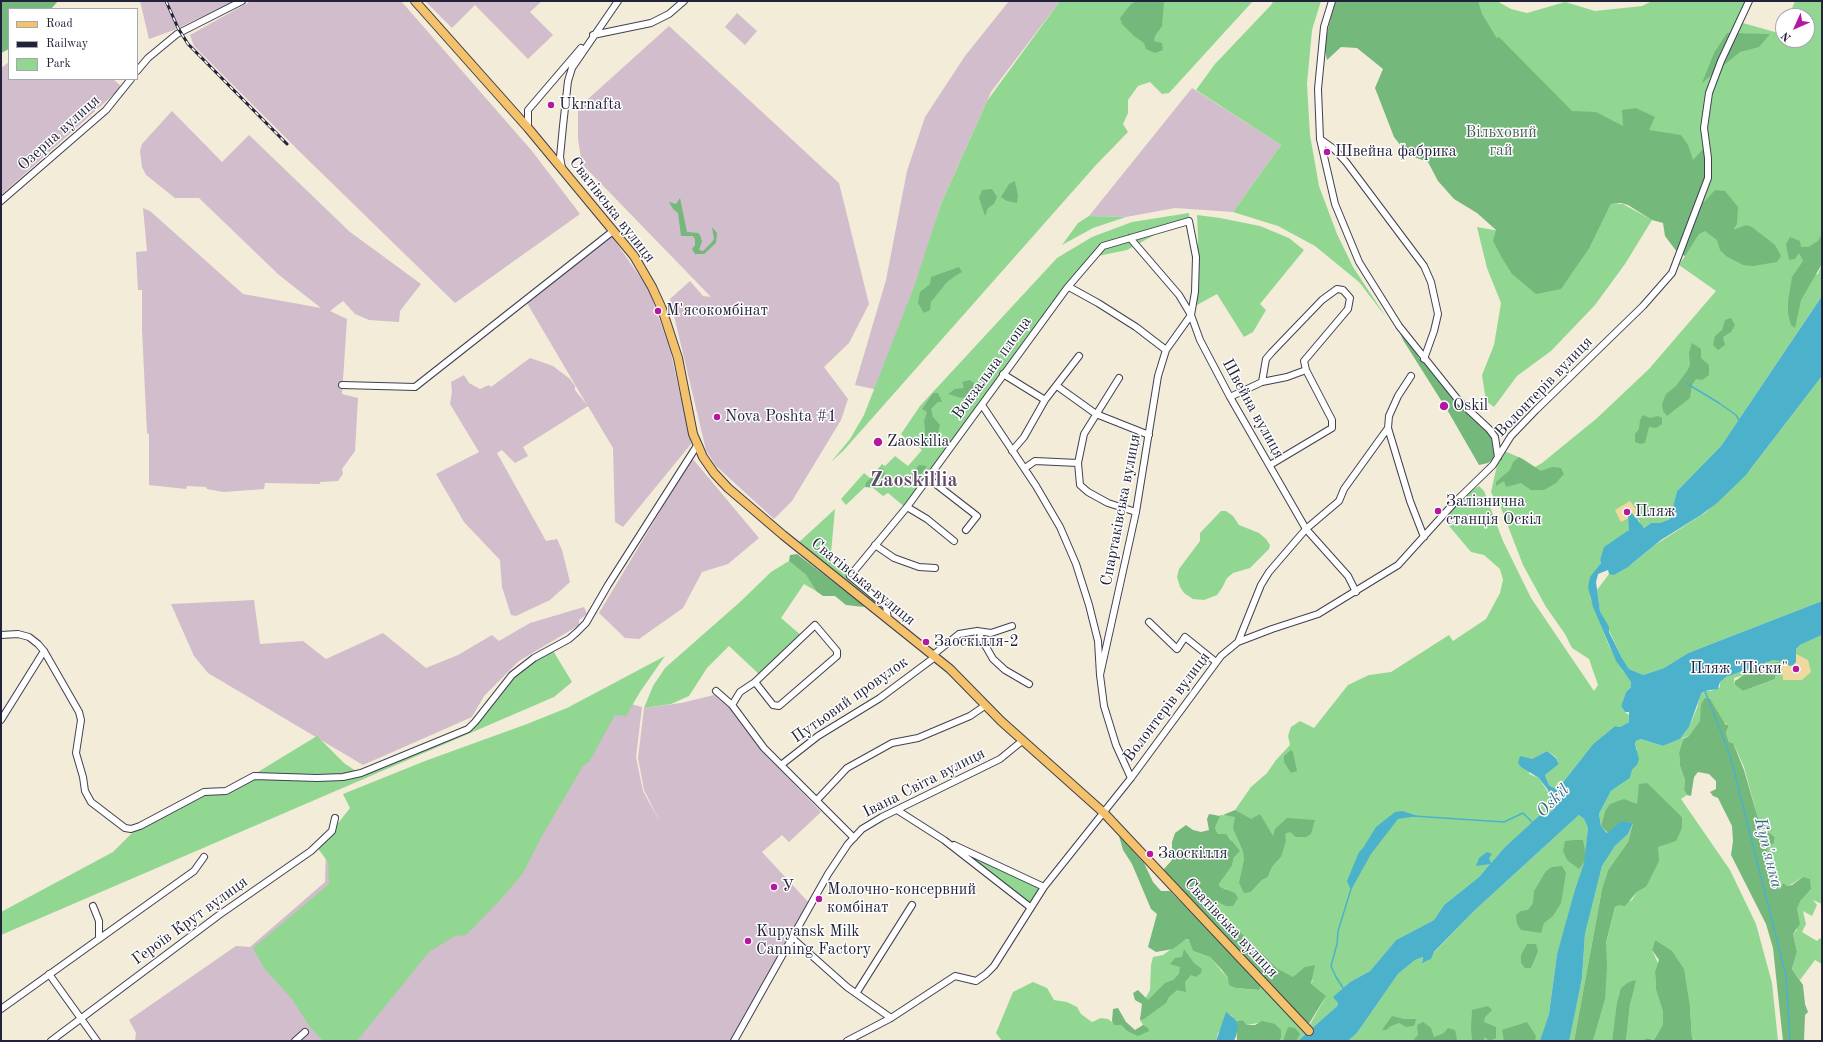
<!DOCTYPE html>
<html>
<head>
<meta charset="utf-8">
<style>
  body { margin:0 }
  #map { position:relative; width:1823px; height:1042px; overflow:hidden; background:#f3ecd8; font-family:"Old Standard TT",serif }
  canvas { display:block }
  .frame { position:absolute; inset:0; border:2px solid #22223b; pointer-events:none }
  .legend { position:absolute; left:8px; top:8px; width:130px; height:72px; box-sizing:border-box; background:#fff; border:1px solid #a7a7b1; margin:0; padding:5px 7px; list-style:none; font-size:12px; color:#22223b }
  .legend li { display:flex; align-items:center; gap:8px; height:20px }
  .legend b { width:20px; border:1px solid #a7a7b1 }
  .north { position:absolute; left:1775px; top:8px; width:40px; height:40px; box-sizing:border-box; background:#fff; border:1px solid #a7a7b1; border-radius:50%; rotate:225deg; font-size:11px; font-weight:700; line-height:16px; text-align:center; color:#22223b }
  .north::after { content:''; display:block; margin:auto; width:14px; height:18px; background:#b5179e; clip-path:polygon(50% 0,100% 100%,50% 72%,0 100%) }
</style>
</head>
<body>
<div id="map">
<canvas width="1823" height="1042"></canvas>
<div class="frame"></div>
<ul class="legend">
<li><b style="height:5px;background:#f4c26a"></b>Road</li>
<li><b style="height:5px;background:#22223b"></b>Railway</li>
<li><b style="height:11px;background:#92d791"></b>Park</li>
</ul>
<div class="north">N</div>
</div>
<script>
const ctx = document.querySelector('canvas').getContext('2d');
ctx.lineJoin = 'round';
function paint(path, color) { ctx.fillStyle = color; ctx.fill(path, 'evenodd'); }
const poly = rows => new Path2D(rows.map(r => 'M' + r).join(''));
function trace(path, color, width, dash) { ctx.strokeStyle = color; ctx.lineWidth = width; ctx.lineCap = dash ? 'butt' : 'round'; ctx.setLineDash(dash || []); ctx.stroke(path); }
function label(font, color, halo, rows, align = 'center') {
  ctx.font = font + ' "Old Standard TT",serif'; ctx.lineWidth = 3; ctx.setLineDash([]); ctx.textBaseline = 'middle'; ctx.strokeStyle = halo; ctx.fillStyle = color; for (const [text, x, y, turn = 0] of rows) {
    ctx.save(); ctx.translate(x, y); ctx.rotate((+turn || 0) * Math.PI / 180); ctx.textAlign = isNaN(turn) ? turn : align; if (halo) ctx.strokeText(text, 0, 0); ctx.fillText(text, 0, 0); ctx.restore();
  }
}
paint(poly([
  [140,1,234,1,174,30,149,39],
  [251,1,401,1,532,151,580,214,455,303,301,153,194,46,190,35],
  [425,1,542,1,530,12,553,35,528,59,475,5,452,28],
  [1009,1,1060,1,991,92,941,204,883,391,855,385,886,280,907,171,925,117,965,56],
  [737,13,757,31,745,45,725,27],
  [669,26,839,183,869,304,849,343,824,367,848,399,841,420,792,501,774,519,716,466,706,450,670,299,690,281,703,296,711,297,582,164,578,139,578,108],
  [9,62,9,79,113,79,122,87,1,195,1,68],
  [1192,88,1281,145,1233,212,1175,208,1126,217,1089,216],
  [172,111,222,162,249,135,350,232,421,284,400,311,399,322,369,320,355,314,343,301,330,311,347,319,342,394,358,398,355,451,342,469,343,474,338,481,320,482,320,484,265,483,264,489,223,492,207,489,206,487,187,486,186,489,149,485,149,434,147,433,142,329,142,290,138,290,136,252,147,251,143,208,150,211,243,294,321,308,279,275,199,198,175,198,146,175,142,167,140,151,142,144],
  [611,235,649,290,670,349,691,444,623,527,615,522,613,448,588,406,523,447,528,456,515,463,502,450,497,453,546,541,557,539,562,550,570,582,550,600,516,616,511,615,502,587,500,560,464,522,436,474,479,452,450,404,452,392,451,382,464,375,469,383,480,389,489,385,491,387,530,358,553,366,570,379,575,386,575,390,587,405,527,303],
  [692,458,759,538,728,564,702,572,683,608,639,639,625,638,599,613],
  [254,600,260,644,303,641,326,659,383,633,426,668,458,655,492,635,499,641,530,623,584,607,587,614,579,620,579,625,566,633,519,661,484,696,472,717,363,765,208,673,194,656,171,604],
  [714,695,732,710,769,758,821,812,789,842,782,835,762,852,811,905,733,1041,135,1041,136,1033,129,1020,236,946,250,947,325,882,326,851,616,700,642,707,636,757,643,791,661,824,644,790,638,758,644,708,681,703]
]), '#d1bdcb');
paint(poly([
  [1060,1,1253,1,1169,93,1162,94,1150,82,1138,86,1128,100,1128,113,1123,124,1128,132,1096,165,844,450,831,462,850,439,864,415,914,287,941,204,987,101],
  [1273,1,1321,1,1312,30,1307,84,1310,135,1319,186,1337,234,1353,267,1386,317,1359,282,1315,246,1278,226,1233,212,1281,145,1196,90,1215,64,1272,4],
  [1478,1,1497,1,1511,9,1527,13,1565,2,1595,11,1642,6,1652,1,1747,1,1743,23,1782,34,1783,31,1783,40,1807,40,1807,16,1789,16,1795,1,1822,1,1822,233,1818,242,1793,277,1818,274,1822,264,1822,296,1721,446,1677,491,1670,519,1660,523,1651,523,1644,528,1641,526,1639,520,1600,559,1601,565,1590,597,1609,646,1622,670,1629,679,1642,675,1629,669,1622,658,1600,611,1597,590,1609,574,1615,574,1632,564,1655,545,1706,512,1750,470,1822,376,1822,601,1688,653,1664,668,1643,675,1626,692,1621,706,1625,712,1630,716,1629,722,1620,727,1615,726,1593,744,1557,790,1549,785,1545,775,1559,764,1556,757,1547,751,1532,759,1529,774,1539,778,1548,792,1553,810,1503,849,1479,877,1444,905,1434,920,1396,940,1370,971,1350,982,1334,997,1338,1002,1337,1006,1298,1041,1279,1041,1281,1038,1258,1023,1247,1025,1243,1020,1236,1021,1231,1015,1218,1033,1216,1041,1002,1041,996,1033,1013,992,1033,982,1047,988,1054,1000,1067,1002,1077,1007,1081,1014,1092,1022,1101,1018,1108,1019,1116,1025,1121,1025,1127,1031,1140,1035,1143,1025,1140,1020,1145,999,1150,990,1151,965,1153,957,1163,955,1185,939,1190,941,1193,951,1210,957,1236,988,1258,990,1261,985,1303,1031,1308,1028,1325,998,1310,986,1313,980,1294,980,1278,969,1213,905,1227,889,1220,888,1219,884,1232,866,1234,857,1231,839,1226,835,1218,834,1215,828,1220,815,1235,816,1238,840,1243,852,1251,892,1262,880,1268,877,1272,867,1281,857,1267,827,1245,817,1235,810,1251,787,1267,773,1276,760,1290,745,1288,736,1291,727,1300,721,1314,728,1348,685,1369,675,1391,672,1449,635,1453,641,1486,619,1500,593,1503,580,1500,569,1484,555,1471,552,1449,526,1449,508,1474,489,1479,486,1484,491,1503,541,1531,598,1594,691,1598,685,1589,659,1572,648,1565,634,1546,607,1523,565,1501,508,1498,507,1491,492,1496,470,1502,450,1523,459,1535,467,1542,463,1596,419,1649,369,1716,291,1679,265,1685,256,1693,161,1582,123,1497,38,1476,7],
  [1611,204,1623,204,1652,220,1625,264,1595,305,1551,351,1517,376,1494,407,1486,401,1482,375,1494,345,1501,303,1487,268,1477,227,1590,247],
  [1189,213,1189,221,1158,233,1127,250,1093,257,906,508,888,493,883,496,868,484,846,505,841,499,864,473,870,478,882,464,885,466,895,456,908,466,922,450,910,439,907,440,901,434,920,406,1057,258,1092,237,1132,222],
  [1197,215,1220,218,1260,226,1289,238,1304,250,1260,304,1266,310,1253,332,1244,337,1217,294,1197,305,1198,238],
  [1089,216,1126,217,1093,228,1062,245,1078,223],
  [835,509,831,553,833,561,877,603,878,607,797,544],
  [1221,511,1226,511,1233,516,1239,525,1259,533,1266,539,1270,545,1269,549,1250,568,1233,573,1227,578,1222,588,1217,595,1204,600,1193,599,1184,593,1180,587,1177,577,1179,569,1200,541,1200,533],
  [789,561,806,575,816,591,804,584,781,618,802,636,761,676,729,646,707,668,689,696,671,704,644,708,653,686,665,668,740,602,771,572],
  [1822,635,1822,904,1813,900,1817,905,1812,916,1803,911,1806,924,1802,932,1817,941,1820,938,1822,940,1822,964,1815,960,1800,980,1792,969,1797,952,1793,934,1797,930,1797,909,1801,900,1803,877,1790,885,1778,889,1777,879,1767,850,1774,843,1775,837,1762,827,1757,815,1744,767,1733,743,1729,742,1726,733,1729,725,1725,723,1683,738,1679,752,1680,766,1685,780,1684,790,1687,795,1681,799,1730,870,1756,924,1772,983,1778,1041,1696,1041,1692,1038,1690,1007,1655,940,1652,950,1658,963,1655,971,1656,990,1663,1012,1663,1024,1654,1040,1646,1038,1643,1041,1626,1041,1630,1005,1635,980,1615,1023,1612,1041,1593,1041,1605,1000,1605,948,1615,907,1632,900,1637,892,1646,887,1658,847,1682,817,1671,807,1639,802,1637,804,1605,811,1601,826,1599,814,1611,791,1630,778,1632,770,1637,765,1637,750,1635,744,1636,741,1641,739,1663,746,1680,739,1689,727,1697,708,1700,695,1706,691,1711,691,1720,687,1720,682,1726,677,1774,659,1796,662,1796,649,1800,645],
  [1752,669,1776,673,1775,679,1743,691,1735,685,1734,678,1744,675],
  [552,649,572,682,554,697,1,935,1,912,113,852,137,828,204,792,225,792,317,736,344,763,359,773,468,729,511,676],
  [665,656,640,692,626,716,615,715,589,762,583,766,542,836,523,873,503,897,466,935,455,936,429,952,357,1041,323,1041,310,1027,292,999,264,968,253,948,329,884,328,862,316,846,332,831,350,808,343,794,425,761,527,724,567,708],
  [1579,815,1584,819,1588,828,1585,861,1557,954,1549,1014,1541,1041,1348,1041,1357,1033,1398,974,1415,960,1423,957,1422,964,1425,962,1473,912],
  [1633,823,1628,842,1608,870,1602,889,1574,1041,1568,1041,1582,978,1585,934,1602,866,1615,846,1628,834],
  [944,840,1044,887,1030,907]
]), '#92d791');
paint(poly([
  [1,1,58,1,51,9,9,9,9,49,1,53],
  [1136,1,1164,1,1162,26,1155,36,1154,41,1162,43,1163,50,1155,53,1146,49,1144,43,1134,36,1122,24,1120,18,1131,4],
  [1335,1,1478,1,1482,14,1497,38,1499,37,1572,111,1596,112,1623,126,1622,110,1636,108,1655,117,1649,130,1681,135,1688,145,1693,160,1705,147,1709,180,1699,202,1704,202,1715,190,1725,191,1738,207,1737,224,1733,230,1746,225,1752,227,1775,245,1781,256,1777,262,1753,266,1743,265,1726,256,1720,250,1717,240,1705,231,1699,234,1685,256,1677,252,1665,236,1663,223,1652,220,1628,205,1621,203,1611,204,1590,247,1561,289,1536,294,1512,274,1502,258,1493,241,1496,230,1477,213,1454,199,1438,181,1428,162,1408,155,1394,137,1375,88,1383,69,1357,48,1341,47,1327,60,1324,45],
  [1727,33,1770,34,1759,47,1740,52,1702,83,1714,53],
  [1015,181,1018,196,1017,203,1007,201,1001,197,1009,184],
  [992,189,997,197,994,204,988,208,985,216,979,198,982,190],
  [680,198,687,232,698,233,700,235,702,241,699,250,703,251,712,242,714,239,712,227,717,233,716,243,704,254,695,254,692,249,695,245,695,239,693,236,681,236,678,213,673,209,669,202,676,204],
  [1822,233,1822,264,1801,300,1795,328,1791,325,1788,314,1788,301,1792,277,1803,261,1799,253,1795,259,1789,260,1786,244,1790,237,1800,241,1801,247,1808,247,1818,241],
  [959,267,962,272,955,276,947,282,931,302,930,310,924,313,918,303,920,292,930,284,931,277],
  [1392,315,1419,358,1492,435,1495,454,1493,459,1488,463,1479,465,1449,413,1403,340],
  [1731,318,1735,325,1731,332,1723,337,1725,345,1718,350,1713,345,1715,336,1722,330,1725,320],
  [1692,343,1701,349,1701,358,1709,365,1709,375,1702,380,1696,379,1692,385,1690,398,1667,416,1663,411,1662,404,1666,394,1676,386,1687,371,1690,365,1689,353],
  [970,380,980,388,972,396,961,398,948,394,955,389,964,388,962,382],
  [933,393,938,393,942,402,938,402,931,409,933,417,940,425,938,433,930,443,924,442,925,430,924,421,927,412,922,409],
  [1643,415,1650,418,1658,416,1662,418,1662,424,1656,428,1649,427,1645,443,1640,444,1635,442,1635,434,1639,429,1640,420],
  [1519,457,1541,471,1552,467,1561,468,1564,474,1556,483,1544,490,1531,490,1521,483,1506,487,1504,481,1496,486,1496,482,1510,470,1513,462],
  [919,465,927,466,913,485,910,483,911,476],
  [880,468,883,469,885,473,883,477,875,482,876,488,865,487,866,483],
  [797,554,861,603,864,607,846,605,835,596,823,596,816,591,806,575,789,561,790,555],
  [1781,661,1773,667,1776,673,1775,679,1743,691,1735,685,1735,681,1752,669],
  [1705,698,1710,699,1725,724,1729,725,1726,733,1729,742,1733,743,1744,770,1757,815,1762,827,1775,837,1774,843,1767,850,1777,879,1778,889,1781,888,1783,883,1787,886,1792,885,1803,877,1810,879,1811,889,1801,900,1797,909,1800,924,1793,934,1797,952,1792,969,1803,985,1805,1004,1808,1012,1805,1015,1804,1041,1783,1041,1773,948,1766,924,1731,855,1733,841,1732,826,1718,798,1713,796,1710,792,1716,789,1716,781,1709,774,1698,772,1694,777,1691,796,1687,795,1684,790,1685,780,1680,766,1679,752,1683,739,1689,736,1700,721,1701,704],
  [1291,750,1293,752,1297,771,1291,773,1284,762,1284,756],
  [1647,783,1682,817,1682,828,1676,841,1658,847,1659,861,1646,887,1637,892,1625,906,1620,905,1615,907,1606,943,1607,967,1605,1000,1593,1041,1574,1041,1602,889,1608,870,1628,842,1633,823,1620,822,1608,833,1601,826,1605,811,1610,804,1624,799,1637,804,1639,784],
  [1235,810,1251,819,1260,814,1273,836,1275,829,1287,818,1315,820,1311,834,1306,837,1296,837,1290,832,1285,834,1286,841,1281,857,1272,867,1268,877,1262,880,1251,892,1244,893,1239,883,1244,860,1243,852,1233,828,1235,817,1223,815],
  [1209,814,1220,816,1215,828,1218,834,1226,834,1240,851,1234,857,1232,866,1219,884,1220,887,1235,893,1238,898,1233,906,1226,906,1218,902,1213,905,1278,969,1293,977,1305,967,1315,965,1311,984,1326,996,1307,1027,1166,876,1164,869,1172,860,1172,842,1175,833,1186,825,1193,830,1201,832,1209,830,1207,819],
  [1119,836,1144,863,1153,882,1161,891,1170,891,1261,985,1259,990,1236,988,1229,985,1228,978,1222,970,1210,957,1193,951,1189,940,1186,939,1173,949,1156,952,1148,947,1157,914,1151,909,1132,864,1123,850],
  [1575,840,1583,840,1585,850,1585,861,1579,869,1567,860,1563,851,1565,841],
  [1562,866,1566,873,1561,903,1553,916,1544,923,1541,933,1521,930,1517,924,1516,915,1521,911,1528,910,1533,903,1534,891,1546,871,1552,867],
  [1655,940,1672,951,1684,969,1690,1007,1692,1038,1695,1041,1643,1041,1646,1038,1654,1040,1663,1024,1663,1012,1656,990,1655,971,1659,960,1652,950],
  [1527,944,1536,944,1538,951,1531,968,1525,968,1521,963,1521,955],
  [1184,949,1194,963,1202,969,1201,973,1196,977,1191,975,1185,982,1186,992,1177,990,1169,997,1166,1003,1144,1019,1140,1020,1142,1004,1135,1000,1133,993,1138,990,1148,1000,1165,983,1173,980,1179,974,1180,967,1170,964,1175,958,1182,957],
  [1636,980,1630,1005,1626,1041,1612,1041,1617,1003,1621,988,1629,982],
  [1488,1006,1492,1010,1485,1017,1484,1022,1496,1027,1496,1038,1490,1041,1484,1037,1484,1041,1472,1041,1471,1028,1472,1010],
  [1118,1008,1126,1022,1135,1030,1143,1025,1148,1028,1149,1031,1138,1036,1127,1031,1121,1025,1114,1025,1112,1021,1113,1009],
  [1392,1016,1404,1019,1416,1019,1415,1024,1413,1026,1406,1027,1399,1023,1391,1026,1386,1030,1382,1030],
  [1243,1020,1247,1025,1255,1025,1262,1021,1275,1024,1281,1030,1281,1038,1279,1041,1237,1041,1236,1021],
  [1423,1022,1431,1028,1434,1037,1444,1033,1448,1028,1455,1030,1457,1039,1455,1041,1415,1041,1414,1039,1418,1035,1417,1025],
  [1527,1022,1536,1036,1535,1041,1504,1041,1502,1030],
  [1288,1027,1295,1028,1300,1034,1296,1041,1283,1041]
]), '#75b87b');
paint(poly([
  [1630,501,1639,513,1621,522,1615,510],
  [1796,654,1808,660,1811,672,1802,680,1783,680,1781,661,1790,666,1796,662]
]), '#eeda9e');
paint(poly([
  [1822,296,1822,376,1746,475,1717,503,1701,515,1661,540,1628,567,1614,575,1609,574,1608,570,1598,574,1596,582,1600,611,1609,627,1609,632,1622,658,1629,669,1643,675,1664,668,1688,653,1822,601,1822,635,1800,645,1796,649,1796,662,1793,665,1790,666,1781,661,1773,660,1726,677,1720,682,1718,689,1705,691,1701,694,1689,727,1680,739,1663,746,1641,739,1636,741,1635,744,1639,759,1637,765,1632,770,1630,778,1611,791,1599,814,1601,826,1607,833,1621,821,1633,823,1628,834,1615,846,1602,866,1585,934,1582,978,1569,1041,1540,1041,1549,1014,1557,954,1575,890,1584,863,1588,828,1584,819,1579,815,1474,911,1434,952,1431,959,1428,960,1422,964,1423,957,1415,960,1398,974,1357,1033,1348,1041,1298,1041,1337,1006,1338,1003,1333,997,1350,982,1370,971,1396,940,1434,920,1444,905,1479,877,1490,864,1476,866,1479,858,1487,852,1492,854,1489,858,1491,863,1503,849,1539,816,1546,815,1553,810,1548,790,1539,778,1521,767,1518,763,1520,756,1532,759,1547,751,1556,758,1559,764,1545,775,1549,785,1557,790,1593,744,1615,726,1620,727,1629,722,1629,712,1625,712,1621,706,1626,692,1631,687,1631,682,1616,661,1593,607,1588,587,1590,577,1601,563,1600,560,1604,547,1629,530,1628,514,1631,512,1644,528,1651,523,1660,523,1670,519,1677,491,1721,446],
  [1402,811,1418,816,1398,819,1371,854,1351,890,1347,881,1359,852,1363,848,1376,827,1395,812],
  [1226,1012,1235,1019,1238,1026,1236,1036,1234,1041,1216,1041]
]), '#4cb2cb');
trace(poly([
  [1686,383,1719,403,1736,415,1739,420],
  [1704,689,1730,755,1786,976,1790,1041],
  [1413,816,1504,822,1523,813,1532,822],
  [1343,988,1336,977,1331,966,1337,944,1338,931,1351,889]
]), '#4cb2cb', 1.5);
const minor = poly([
  [1332,1,1324,27,1318,89,1320,139,1335,204,1359,262,1399,326,1459,401,1489,429,1495,437,1498,457],
  [593,35,651,23,669,14,684,1],
  [137,71,148,58,177,34,242,1],
  [528,128,528,110,581,48],
  [1320,139,1334,149,1346,162,1424,266,1431,282,1438,314,1434,331,1424,359],
  [562,168,560,157,563,126,568,81,572,68,618,1],
  [1,201,106,110,131,79],
  [1130,238,1179,295,1191,315,1200,340,1230,397,1306,529,1348,576,1356,592],
  [1069,287,1098,303,1136,327,1166,350],
  [1003,374,1045,400],
  [1119,378,1084,434,1078,463,1080,485,1088,492,1108,503,1136,512],
  [1262,382,1266,359,1272,352,1322,300,1337,289,1343,290,1350,298,1348,309,1304,361,1306,370,1332,420,1332,428,1270,465],
  [342,385,415,387,613,231],
  [1057,386,1096,414,1149,435],
  [1230,397,1262,382,1287,377,1306,370],
  [982,405,1036,486,1060,527,1076,564,1089,605,1098,641,1100,675,1104,706,1116,745,1131,778],
  [1388,428,1410,501,1424,537],
  [1012,451,1024,437,1045,400,1079,356],
  [1025,468,1035,461,1078,463],
  [928,478,977,516,966,530],
  [907,507,927,519,954,541],
  [875,545,894,558,919,567,935,568],
  [888,619,886,606,850,576,907,507,1067,288,1103,246,1189,221,1196,257,1195,292,1191,315,1166,350,1158,376,1136,512,1100,675],
  [1149,622,1177,649,1185,637,1216,662],
  [977,631,993,659,1005,670,1029,684],
  [1,635,18,634,29,637,38,644,44,651,79,712,81,720,76,753,83,777,85,791,91,802,125,828,131,829,140,826,204,792,226,791,254,776,317,778,343,777,361,773,468,729,475,722,512,675,534,658,569,639,577,632,586,623,608,585,698,444],
  [1238,642,1261,585,1269,572,1306,529,1339,501,1344,489,1388,428,1389,416,1398,396,1411,376],
  [933,655,959,634,977,631,991,633,1012,626],
  [716,691,732,705,764,748,854,838],
  [732,705,740,692,755,682,815,625,837,651,837,656,779,706,773,705,755,682],
  [1,720,44,651],
  [781,765,818,736,880,698,935,657],
  [817,800,847,768,892,743,918,738,970,716,986,705],
  [897,810,944,840,1030,907],
  [954,845,1044,887],
  [93,906,99,921,99,939],
  [792,938,847,987,891,1018],
  [49,974,97,1041],
  [857,992,912,905],
  [1,1009,194,871,204,857],
  [51,1041,219,915,311,851,332,831,335,818],
  [295,1041,305,1032],
  [734,1041,828,874,848,844,862,829,882,817,1000,759,1022,741],
  [847,1041,891,1018,955,976,976,981,986,974,994,966,1044,887,1131,778,1221,656,1238,642,1272,629,1318,614,1398,565,1455,502,1493,465,1511,436,1536,410,1643,306,1672,273,1708,178,1708,158,1704,128,1709,93,1721,61,1749,1]
]);
const major = poly([
  [415,1,528,128,634,256,652,287,662,309,678,358,693,434,703,457,714,473,728,488,783,535,950,669,1001,721,1104,813,1309,1031]
]);
trace(minor, '#414053', 8);
trace(major, '#414053', 10);
trace(minor, '#fff', 6);
trace(major, '#f4c26a', 8);
const rail = poly([
  [166,1,178,28,188,44,287,144]
]);
trace(rail, '#22223b', 3);
trace(rail, '#fff', 1.5, [4.5]);
for (const [x, y, r, color] of [
  [551,105,4,"#b5179e"],
  [1327,152,4,"#b5179e"],
  [658,311,4,"#b5179e"],
  [1444,406,5,"#b5179e"],
  [717,417,4,"#b5179e"],
  [878,442,5,"#b5179e"],
  [1438,511,4,"#b5179e"],
  [1627,512,4,"#b5179e"],
  [926,642,4,"#b5179e"],
  [1796,669,4,"#b5179e"],
  [1150,854,4,"#b5179e"],
  [774,887,4,"#b5179e"],
  [819,899,4,"#b5179e"],
  [748,941,4,"#b5179e"]
]) { const dot = new Path2D(); dot.arc(x, y, r, 0, 2 * Math.PI); ctx.fillStyle = color; ctx.fill(dot); trace(dot, '#fff', 1.5); }
label('16px', '#22223b', '#fff', [
  ["Ukrnafta",559,105],
  ["Швейна фабрика",1335,152],
  ["М'ясокомбінат",666,311],
  ["Oskil",1453,406],
  ["Nova Poshta #1",725,417],
  ["Zaoskilia",887,442],
  ["Залізнична",1446,502],
  ["станція Оскіл",1446,520],
  ["Пляж",1635,512],
  ["Заоскілля-2",934,642],
  ["Пляж \"Піски\"",1788,669,"right"],
  ["Заоскілля",1158,854],
  ["У",782,887],
  ["Молочно-консервний",827,890],
  ["комбінат",827,908],
  ["Kupyansk Milk",756,932],
  ["Сanning Factory",756,950]
], 'left');
label('16px', '#22223b', '#fff', [
  ["Озерна вулиця",59,133,-42],
  ["Сватівська вулиця",612,210,52],
  ["Вокзальна площа",992,368,-54],
  ["Волонтерів вулиця",1544,387,-46],
  ["Швейна вулиця",1253,409,61],
  ["Спартаківська вулиця",1121,510,-79],
  ["Сватівська вулиця",863,582,39],
  ["Путьовий провулок",850,700,-35],
  ["Волонтерів вулиця",1167,707,-53],
  ["Івана Світа вулиця",924,783,-27],
  ["Героїв Крут вулиця",190,921,-36],
  ["Сватівська вулиця",1231,928,47]
]);
label('16px', '#496159', '#fff', [
  ["Вільховий",1501,133],
  ["гай",1501,151]
]);
label('italic 17px', '#35637c', '#fff', [
  ["Oskil",1553,801,-45],
  ["Куп'янка",1768,853,76]
]);
label('bold 20px', '#604b66', '#fff', [
  ["Zaoskillia",914,481]
]);
</script>
</body>
</html>
